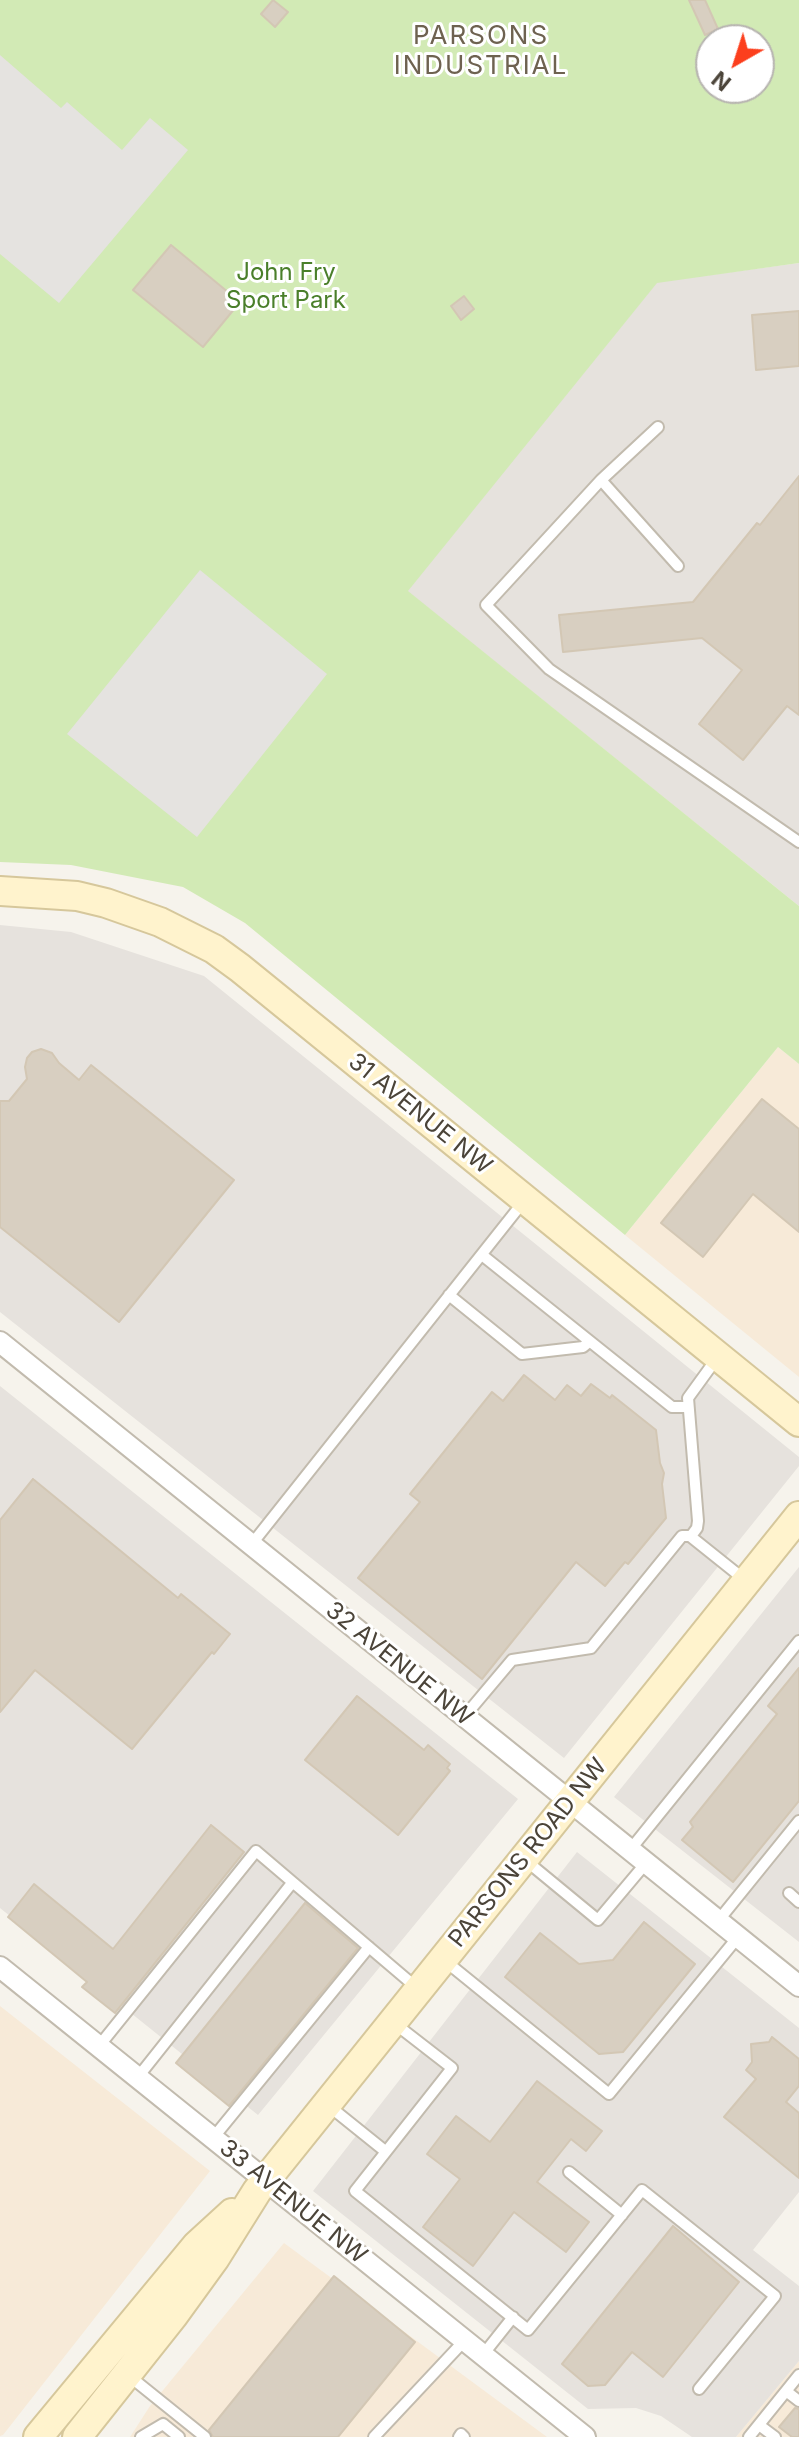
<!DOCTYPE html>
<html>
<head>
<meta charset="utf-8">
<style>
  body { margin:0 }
  #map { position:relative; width:799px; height:2437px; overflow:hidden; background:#f6f3ec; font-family:Inter,sans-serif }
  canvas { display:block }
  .north { position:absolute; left:695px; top:24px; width:80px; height:80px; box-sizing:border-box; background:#fff; border:2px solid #b7b4b0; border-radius:50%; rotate:219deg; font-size:22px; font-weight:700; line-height:32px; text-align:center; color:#4b4439 }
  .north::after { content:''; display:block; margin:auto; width:28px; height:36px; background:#fc3f1d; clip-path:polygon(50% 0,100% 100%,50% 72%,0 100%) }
</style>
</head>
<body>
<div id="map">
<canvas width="799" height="2437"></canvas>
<div class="north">N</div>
</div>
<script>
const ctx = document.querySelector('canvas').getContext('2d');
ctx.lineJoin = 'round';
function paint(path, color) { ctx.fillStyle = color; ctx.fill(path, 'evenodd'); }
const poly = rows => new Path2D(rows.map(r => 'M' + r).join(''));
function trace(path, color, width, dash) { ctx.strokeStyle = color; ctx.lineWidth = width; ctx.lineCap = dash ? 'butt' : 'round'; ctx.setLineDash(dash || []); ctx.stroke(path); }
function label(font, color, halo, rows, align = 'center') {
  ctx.font = font + ' Inter,sans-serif'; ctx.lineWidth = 6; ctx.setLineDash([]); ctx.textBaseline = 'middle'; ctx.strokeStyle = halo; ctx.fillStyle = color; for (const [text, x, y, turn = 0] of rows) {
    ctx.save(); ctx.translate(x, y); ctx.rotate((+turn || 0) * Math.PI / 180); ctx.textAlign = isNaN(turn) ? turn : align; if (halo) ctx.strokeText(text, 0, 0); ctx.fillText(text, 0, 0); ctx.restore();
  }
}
paint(poly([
  [778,1047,799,1064,799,1377,625,1235],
  [0,2006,210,2171,3,2435,0,2436],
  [284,2243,547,2437,130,2437,150,2406],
  [799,2361,799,2437,736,2437]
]), '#f7ead8');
paint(poly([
  [799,263,799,906,407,591,657,282],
  [0,925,71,932,204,976,799,1457,799,1466,564,1758,0,1312],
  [0,1386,518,1799,258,2115,0,1908],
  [799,1567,799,1942,614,1797],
  [577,1852,799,2028,799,2192,753,2250,799,2286,799,2361,736,2437,692,2437,661,2416,636,2408,588,2409,313,2191]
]), '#e6e2dd');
paint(poly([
  [0,0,799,0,799,263,657,283,408,591,799,906,799,1064,778,1047,625,1235,245,923,183,887,71,865,0,862],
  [711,40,759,40,759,88,711,88]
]), '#d2eab5');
paint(poly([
  [0,55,61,108,67,102,122,150,150,118,188,150,59,303,0,254],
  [200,570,327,674,197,837,67,734]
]), '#e5e3e0');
const building = poly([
  [273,0,288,12,275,27,261,14,273,0],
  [689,0,705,0,718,29,705,35,689,0],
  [171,245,240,302,203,347,133,290,171,245],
  [464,296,474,309,461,320,451,306,464,296],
  [799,311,799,366,756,370,752,315,799,311],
  [799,476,799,715,787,706,743,760,699,724,742,670,702,638,563,652,559,615,693,602,757,523,760,525,799,476],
  [41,1049,52,1053,59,1063,79,1080,91,1065,234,1180,119,1322,0,1227,0,1101,9,1101,27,1079,25,1067,27,1058,32,1052,41,1049],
  [762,1099,799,1129,799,1232,753,1194,703,1257,661,1223,762,1099],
  [524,1375,555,1400,567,1385,581,1396,591,1384,610,1398,612,1395,656,1430,660,1463,664,1473,662,1484,666,1518,628,1564,625,1562,605,1586,576,1562,482,1679,358,1578,420,1502,410,1494,492,1392,503,1401,524,1375],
  [33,1479,178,1598,181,1594,230,1634,214,1654,212,1652,132,1749,35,1670,0,1712,0,1520,33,1479],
  [799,1668,799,1801,733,1882,682,1840,693,1827,690,1822,777,1714,768,1706,799,1668],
  [357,1696,424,1750,428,1745,450,1764,447,1768,450,1771,398,1835,305,1760,357,1696],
  [211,1825,244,1852,115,2013,82,1987,87,1982,8,1917,34,1884,113,1949,211,1825],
  [305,1903,358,1948,229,2106,176,2063,305,1903],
  [644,1922,695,1964,623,2052,599,2054,505,1977,540,1933,579,1964,613,1960,644,1922],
  [772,2037,799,2059,799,2086,786,2102,799,2113,799,2178,724,2117,756,2079,746,2070,752,2062,751,2044,769,2042,772,2037],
  [537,2081,602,2131,586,2151,571,2139,537,2182,589,2222,566,2252,514,2212,473,2266,423,2227,460,2179,427,2154,456,2116,490,2142,537,2081],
  [673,2226,739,2282,663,2377,632,2352,605,2385,588,2386,562,2364,673,2226],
  [334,2276,415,2342,338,2437,213,2437,209,2430,334,2276],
  [795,2408,799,2409,799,2437,792,2437,779,2427,795,2408]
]);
paint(building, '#d8cfc1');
trace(building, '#d3c7b4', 2);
const lane = poly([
  [658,427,601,480,486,605,549,669,799,842],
  [601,480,678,566],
  [482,1255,672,1407,688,1407],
  [449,1295,522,1354,583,1347,589,1342],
  [691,1536,697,1528,698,1521,688,1398,717,1358],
  [251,1545,524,1201],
  [464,1717,512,1660,591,1648,682,1536,690,1536,745,1580],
  [630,1850,799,1641],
  [524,1859,598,1920,646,1863],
  [789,1893,799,1902],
  [718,1921,799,1821],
  [444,1960,609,2094,738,1937],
  [394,2023,452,2068,355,2191,528,2330,642,2190,775,2296,699,2389],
  [99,2046,256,1851,417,1988],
  [138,2077,292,1883],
  [329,2106,385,2151],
  [213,2138,369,1947],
  [569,2172,622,2215],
  [482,2356,513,2317],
  [128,2375,205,2437],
  [786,2391,799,2401],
  [759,2425,775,2437],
  [141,2437,163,2424,179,2437],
  [374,2437,464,2341],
  [459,2437,461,2434,464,2437],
  [749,2437,799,2375]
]);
const street = poly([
  [0,1342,799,1986],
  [0,1967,585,2437]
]);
const secondary = poly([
  [0,891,77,896,106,903,160,922,214,949,240,968,799,1422],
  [38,2437,197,2245,232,2213],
  [77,2437,173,2316,215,2258,257,2191,799,1516]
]);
trace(lane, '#c2bbae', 14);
trace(street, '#c2bbae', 24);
trace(secondary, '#d6c79b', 32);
trace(lane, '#fff', 10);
trace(street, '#fff', 20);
trace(secondary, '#fff3cd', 28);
label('24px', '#4a7f2a', '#fff', [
  ["John Fry",286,273],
  ["Sport Park",286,301]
]);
label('24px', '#4b4439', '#fff', [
  ["31 AVENUE NW",420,1114,39],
  ["32 AVENUE NW",399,1664,39],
  ["PARSONS ROAD NW",528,1853,-51],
  ["33 AVENUE NW",293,2202,39]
]);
ctx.letterSpacing = '2px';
label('26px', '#6e6250', '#fff', [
  ["PARSONS",481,36],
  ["INDUSTRIAL",481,66]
]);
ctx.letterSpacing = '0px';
</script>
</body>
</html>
